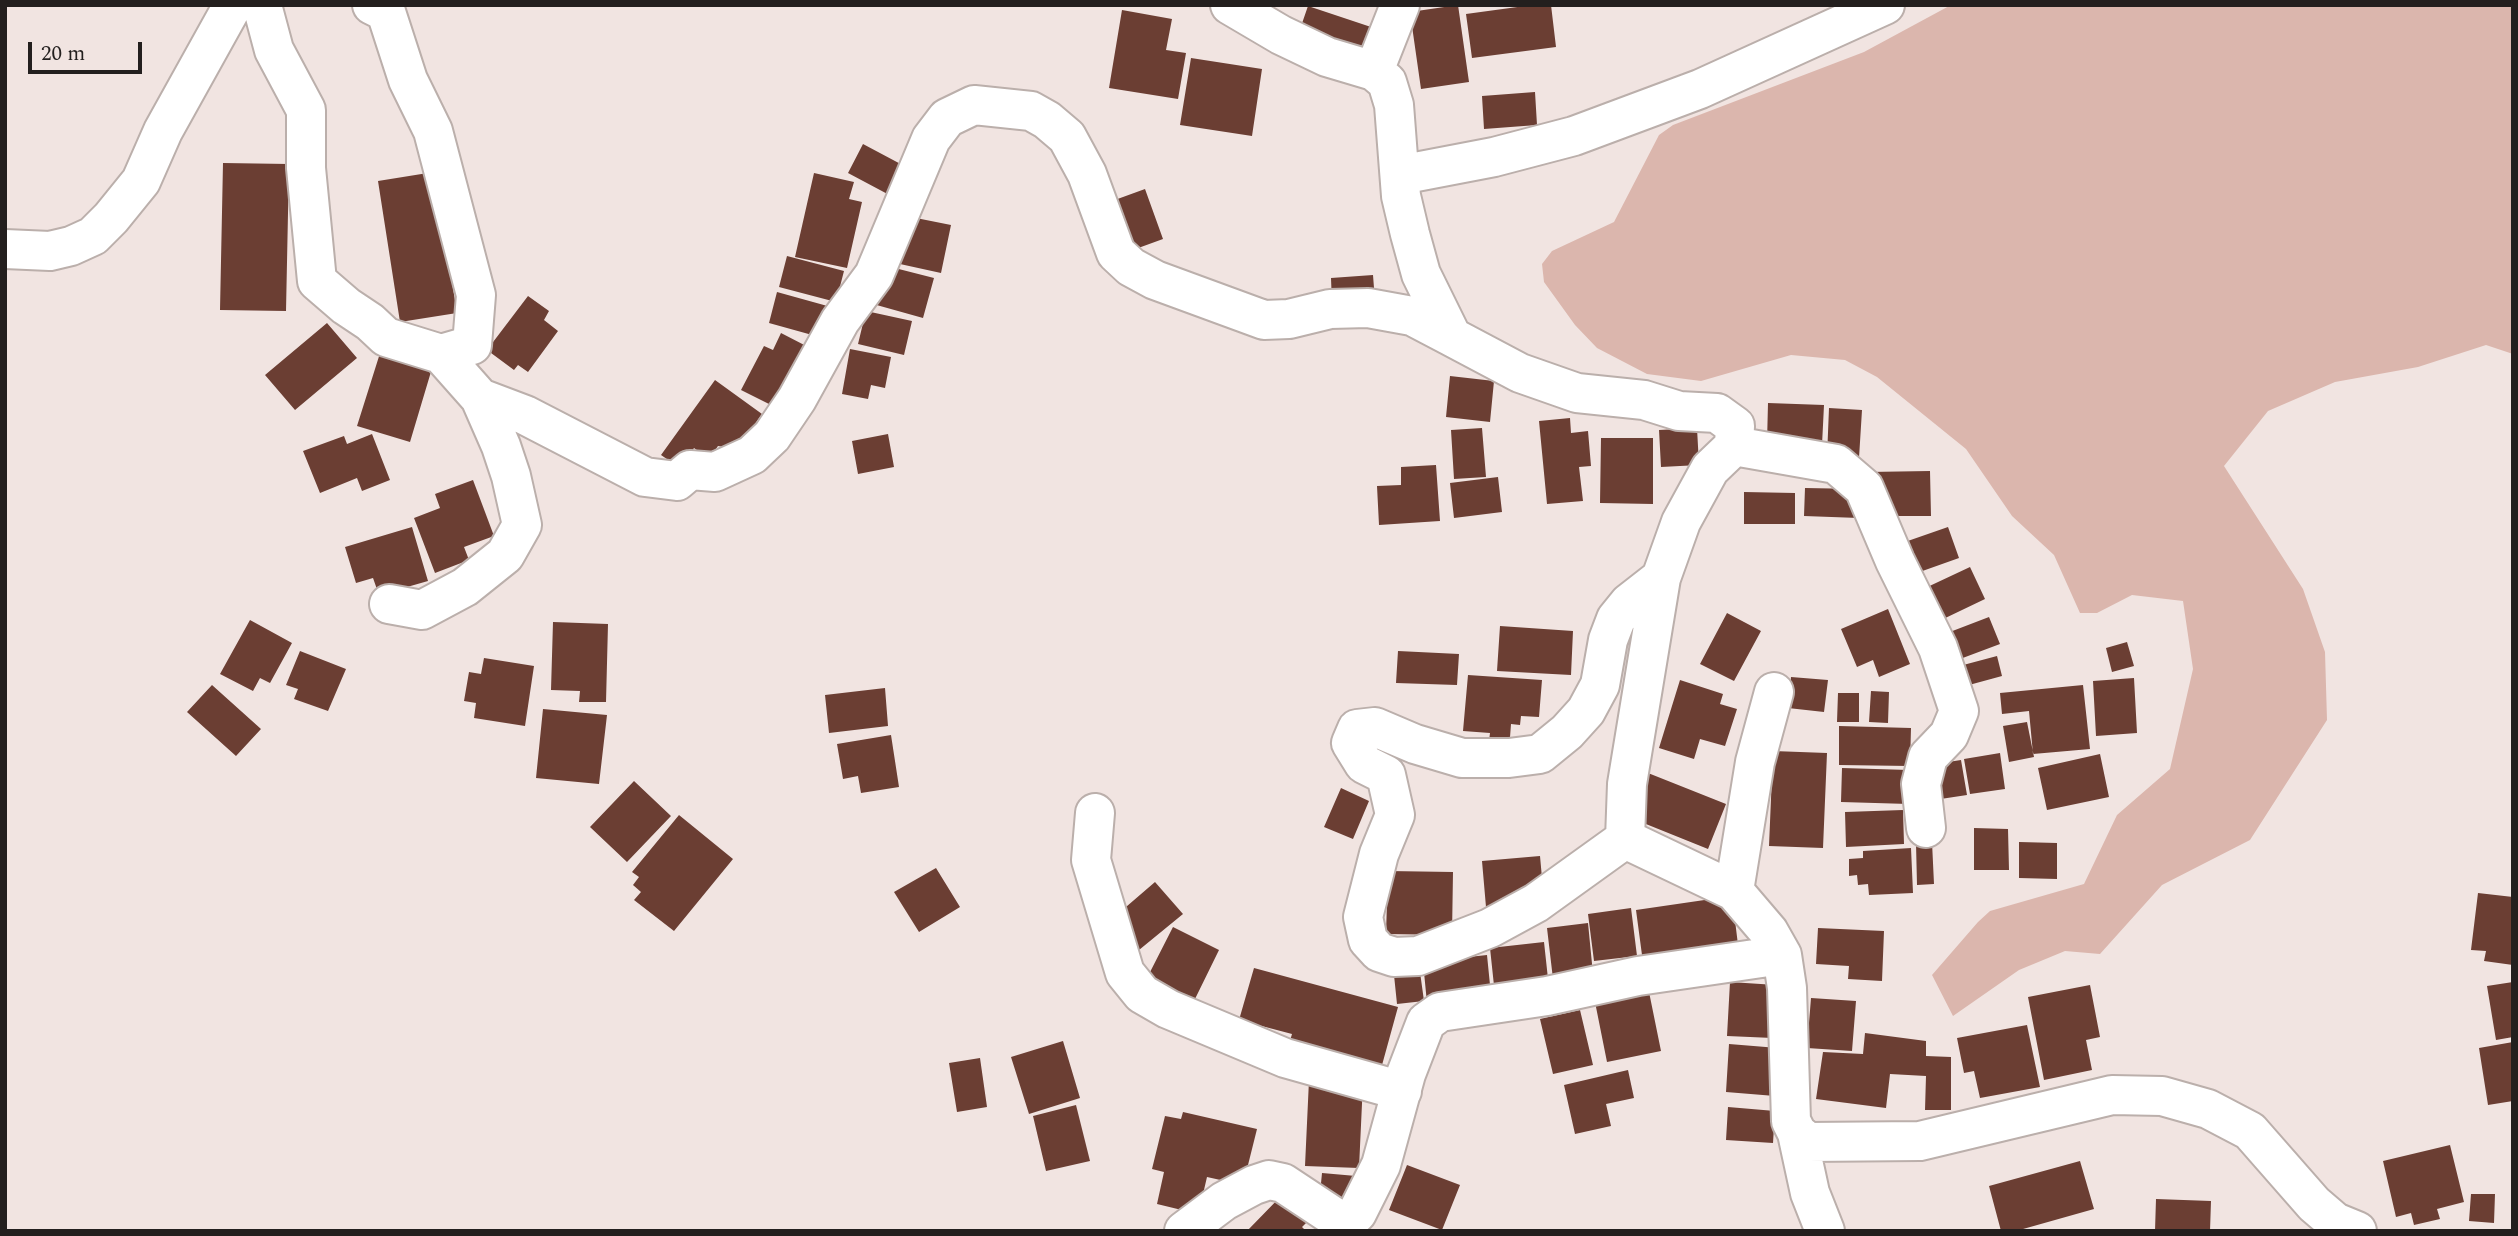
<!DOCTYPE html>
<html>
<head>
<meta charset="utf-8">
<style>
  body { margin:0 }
  #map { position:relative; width:2518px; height:1236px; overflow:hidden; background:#f1e4e1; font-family:Spectral,serif }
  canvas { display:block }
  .frame { position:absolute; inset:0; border:7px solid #231f1e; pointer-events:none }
  .scale { position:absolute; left:28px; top:42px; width:114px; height:32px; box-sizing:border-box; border:4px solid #231f1e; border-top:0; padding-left:9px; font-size:21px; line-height:24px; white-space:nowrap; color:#231f1e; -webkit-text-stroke:5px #f1e4e1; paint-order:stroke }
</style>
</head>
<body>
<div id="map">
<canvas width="2518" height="1236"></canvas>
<div class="frame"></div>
<div class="scale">20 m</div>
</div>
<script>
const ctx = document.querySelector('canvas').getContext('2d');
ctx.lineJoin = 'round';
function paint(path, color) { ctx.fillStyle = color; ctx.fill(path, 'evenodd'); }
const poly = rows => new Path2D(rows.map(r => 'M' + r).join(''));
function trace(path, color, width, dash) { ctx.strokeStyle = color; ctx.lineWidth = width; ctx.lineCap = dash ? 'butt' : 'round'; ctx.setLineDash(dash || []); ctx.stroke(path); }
paint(poly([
  [1951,5,2513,5,2513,354,2486,345,2418,367,2335,382,2268,411,2224,466,2303,589,2325,652,2327,720,2250,840,2162,885,2100,954,2065,951,2019,970,1953,1016,1932,975,1978,922,1990,911,2084,884,2117,815,2170,769,2193,669,2183,601,2132,595,2097,613,2080,613,2054,555,2012,516,1966,449,1877,377,1845,360,1791,355,1701,381,1647,374,1597,348,1575,325,1544,282,1542,264,1552,251,1614,222,1659,135,1673,125,1864,52]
]), '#dbb6ad');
paint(poly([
  [1458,5,1469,82,1421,89,1410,12],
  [1532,5,1551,5,1556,47,1472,58,1466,14],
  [1308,6,1371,27,1361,56,1298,35],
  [1122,10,1172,19,1166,50,1186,53,1178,99,1109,88],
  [1191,58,1262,69,1252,136,1180,125],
  [1535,92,1537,125,1484,129,1482,96],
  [863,144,910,169,895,198,848,173],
  [223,163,289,164,286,311,220,310],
  [434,172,457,313,400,322,378,181],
  [814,173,854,182,849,199,862,202,847,268,795,257],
  [1145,189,1163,239,1130,251,1112,201],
  [911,217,951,225,941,273,900,264],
  [787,256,844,271,836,302,779,287],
  [883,265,934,278,923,318,873,304],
  [1373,275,1375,301,1332,304,1331,278],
  [777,292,831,307,823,338,769,323],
  [528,296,549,311,544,320,558,331,528,372,518,365,514,370,487,350],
  [866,311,912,321,904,355,858,344],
  [327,323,357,358,295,410,265,375],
  [781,333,812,349,781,410,741,390,764,346,773,350],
  [850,349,891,357,885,388,871,385,868,399,842,394],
  [381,350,433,365,410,442,357,426],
  [1450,376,1494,381,1490,422,1446,417],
  [715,380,762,414,737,449,718,446,709,459,694,448,680,468,661,455],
  [1768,403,1824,405,1822,445,1767,443],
  [1829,408,1862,410,1859,458,1827,457],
  [1570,418,1571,433,1588,431,1591,466,1579,467,1583,501,1547,504,1539,421],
  [1482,428,1486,477,1454,479,1451,430],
  [1697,428,1699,465,1661,467,1659,430],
  [372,434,390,480,362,491,357,478,320,493,303,451,344,436,347,444],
  [888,434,894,467,858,474,852,441],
  [1601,438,1653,438,1653,504,1600,503],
  [1436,465,1440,521,1379,525,1377,486,1401,485,1401,467],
  [1930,471,1931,516,1880,516,1868,472],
  [1498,477,1502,512,1454,518,1450,483],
  [473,480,494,536,464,547,469,560,435,573,414,518,440,508,435,494],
  [1805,488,1859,489,1859,518,1804,516],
  [1744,492,1795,493,1795,524,1744,524],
  [412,527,428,581,379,595,373,578,356,583,345,547],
  [1948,527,1959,558,1914,574,1902,543],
  [1970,567,1985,599,1937,622,1921,590],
  [1888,609,1910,664,1879,677,1873,660,1857,667,1841,629],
  [1727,613,1761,631,1734,681,1700,664],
  [1989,617,2000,644,1952,662,1942,635],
  [250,620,292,643,270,683,260,678,253,691,220,674],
  [553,622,608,624,606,702,579,702,580,691,551,690],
  [1500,626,1573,631,1571,675,1497,671],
  [2127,642,2134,666,2112,672,2106,648],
  [300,651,346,669,328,711,294,699,298,689,286,685],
  [1398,651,1459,654,1457,685,1396,683],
  [1997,656,2002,676,1958,688,1952,668],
  [484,658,534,666,525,726,474,718,476,703,464,701,469,672,481,674],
  [1468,675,1542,680,1539,717,1521,716,1520,725,1511,724,1509,751,1488,749,1490,733,1463,731],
  [1791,677,1828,680,1824,712,1788,708],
  [2134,678,2137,733,2096,736,2093,681],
  [1680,680,1723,694,1720,704,1737,709,1725,746,1700,739,1694,759,1659,748],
  [212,685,261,729,236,756,187,712],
  [2083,685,2090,749,2033,754,2029,711,2002,714,2000,693],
  [885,688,888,726,829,733,825,695],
  [1871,691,1889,692,1888,723,1869,722],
  [1838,693,1859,693,1859,722,1837,722],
  [543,709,607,715,599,784,536,778],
  [2027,722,2034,757,2009,762,2003,726],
  [1839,726,1911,728,1910,766,1839,765],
  [891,735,899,787,861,793,858,776,843,779,837,744],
  [1773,751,1827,753,1823,848,1769,846],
  [2000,753,2005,789,1970,794,1964,759],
  [2100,754,2109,797,2047,810,2038,768],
  [1961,760,1967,795,1934,800,1929,765],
  [1842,768,1909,770,1909,804,1841,802],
  [1648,773,1726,804,1708,849,1631,818],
  [634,781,671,816,627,862,590,827],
  [1341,788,1369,801,1353,839,1324,827],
  [1903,810,1904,844,1846,847,1845,812],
  [679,815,733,859,674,931,634,900,641,892,633,885,639,877,632,872],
  [1974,828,2008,829,2009,870,1974,870],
  [1932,842,1934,884,1917,885,1916,843],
  [2019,842,2057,843,2057,879,2019,878],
  [1911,848,1913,893,1869,895,1868,884,1858,885,1857,875,1849,876,1849,859,1863,858,1863,851],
  [1540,856,1543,889,1526,903,1486,907,1482,861],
  [936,868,960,907,919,932,894,892],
  [1388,871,1453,872,1452,935,1386,934],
  [1155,882,1183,914,1139,950,1112,919],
  [2478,893,2513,897,2513,965,2484,961,2486,951,2471,950],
  [1732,896,1739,953,1668,957,1667,952,1642,955,1636,910],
  [1631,908,1637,956,1594,961,1588,914],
  [1588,923,1593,974,1553,979,1547,928],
  [1173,927,1219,950,1194,1001,1147,978],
  [1818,928,1884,931,1882,981,1848,979,1849,966,1816,964],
  [1544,942,1549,988,1495,995,1490,948],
  [1487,955,1491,995,1427,1003,1423,962],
  [1254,968,1398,1007,1379,1076,1287,1051,1292,1034,1239,1020],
  [1420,972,1424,1001,1397,1004,1394,975],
  [1730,982,1776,985,1773,1038,1727,1036],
  [2513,982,2513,1037,2496,1040,2487,986],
  [2090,985,2100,1037,2086,1040,2092,1070,2044,1080,2028,997],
  [1648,987,1661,1051,1607,1062,1594,997],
  [1811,998,1856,1001,1852,1051,1807,1048],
  [1580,1010,1593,1065,1553,1074,1540,1019],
  [2027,1025,2040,1087,1980,1098,1974,1071,1964,1073,1957,1038],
  [1865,1033,1926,1041,1926,1056,1951,1057,1951,1110,1925,1110,1926,1076,1890,1074,1886,1108,1816,1099,1823,1052,1863,1054],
  [1063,1041,1080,1098,1029,1114,1011,1057],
  [2513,1042,2513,1101,2488,1105,2479,1048],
  [1729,1044,1778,1048,1775,1096,1726,1092],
  [980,1058,987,1107,957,1112,949,1063],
  [1628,1070,1634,1098,1606,1104,1611,1126,1575,1134,1564,1085],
  [1309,1080,1363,1082,1359,1168,1305,1166],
  [1076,1105,1090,1161,1046,1171,1033,1116],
  [1728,1107,1775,1111,1773,1143,1726,1140],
  [1183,1112,1257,1129,1243,1185,1207,1177,1200,1207,1190,1212,1157,1204,1164,1172,1152,1169,1165,1116,1181,1119],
  [2450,1145,2464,1202,2437,1209,2440,1219,2414,1225,2411,1213,2396,1217,2383,1161],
  [2080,1161,2094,1209,2016,1231,2001,1231,1989,1186],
  [1407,1165,1460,1185,1442,1230,1389,1210],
  [1322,1173,1356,1176,1354,1207,1319,1204],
  [1283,1194,1309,1220,1302,1227,1306,1231,1247,1231],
  [2471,1194,2495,1194,2494,1223,2469,1221],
  [2156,1199,2211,1201,2210,1231,2155,1231]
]), '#6b3e33');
const minor = poly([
  [262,5,274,50,306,110,306,168,317,281,346,306,370,322,386,337,441,354],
  [372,5,386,12,408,80,433,131,476,295,472,345,441,354,480,398,525,415,645,477,677,481,690,470,715,472,752,455,772,436,797,399,840,321,874,275,931,139,947,118,974,105,1031,111,1047,120,1067,137,1087,174,1116,253,1131,267,1155,280,1264,320,1289,319,1330,309,1368,308,1412,316,1452,337],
  [1230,5,1281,35,1327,57,1374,71,1387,82,1394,105,1401,196,1410,234,1421,274,1452,337,1520,373,1577,393,1644,400,1679,411,1717,413,1735,426,1734,446,1710,469,1681,522,1661,578,1627,784,1625,839,1734,891,1769,932,1782,955,1787,988,1791,1121,1797,1133,1808,1142,1920,1141,2112,1095,2162,1096,2208,1109,2250,1131,2314,1204,2335,1222,2357,1231],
  [1374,71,1400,5],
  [1400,175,1494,157,1574,136,1700,89,1885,5],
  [5,249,50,251,71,246,93,236,111,218,141,181,163,131,233,5],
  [1734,446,1836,464,1864,488,1895,561,1938,648,1959,711,1949,735,1928,757,1921,784,1926,828],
  [389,604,422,610,465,587,505,555,522,525,511,476,501,446,480,398],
  [1095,813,1091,860,1125,973,1142,994,1168,1009,1285,1058,1402,1091],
  [1625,839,1536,903,1490,928,1418,956,1394,957,1379,952,1368,940,1363,917,1379,854,1395,815,1386,775,1364,764,1351,743,1357,729,1375,727,1415,744,1462,758,1509,758,1540,754,1567,732,1586,711,1600,685,1608,640,1616,619,1629,603,1661,578],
  [1734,891,1755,762,1774,692],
  [1797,1133,1810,1193,1825,1231],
  [1184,1231,1224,1201,1254,1185,1269,1180,1283,1183,1345,1224,1357,1213,1381,1165,1406,1074,1426,1022,1440,1012,1547,996,1638,976,1782,955]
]);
trace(minor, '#bbafab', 42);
trace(minor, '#fff', 38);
</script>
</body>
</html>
